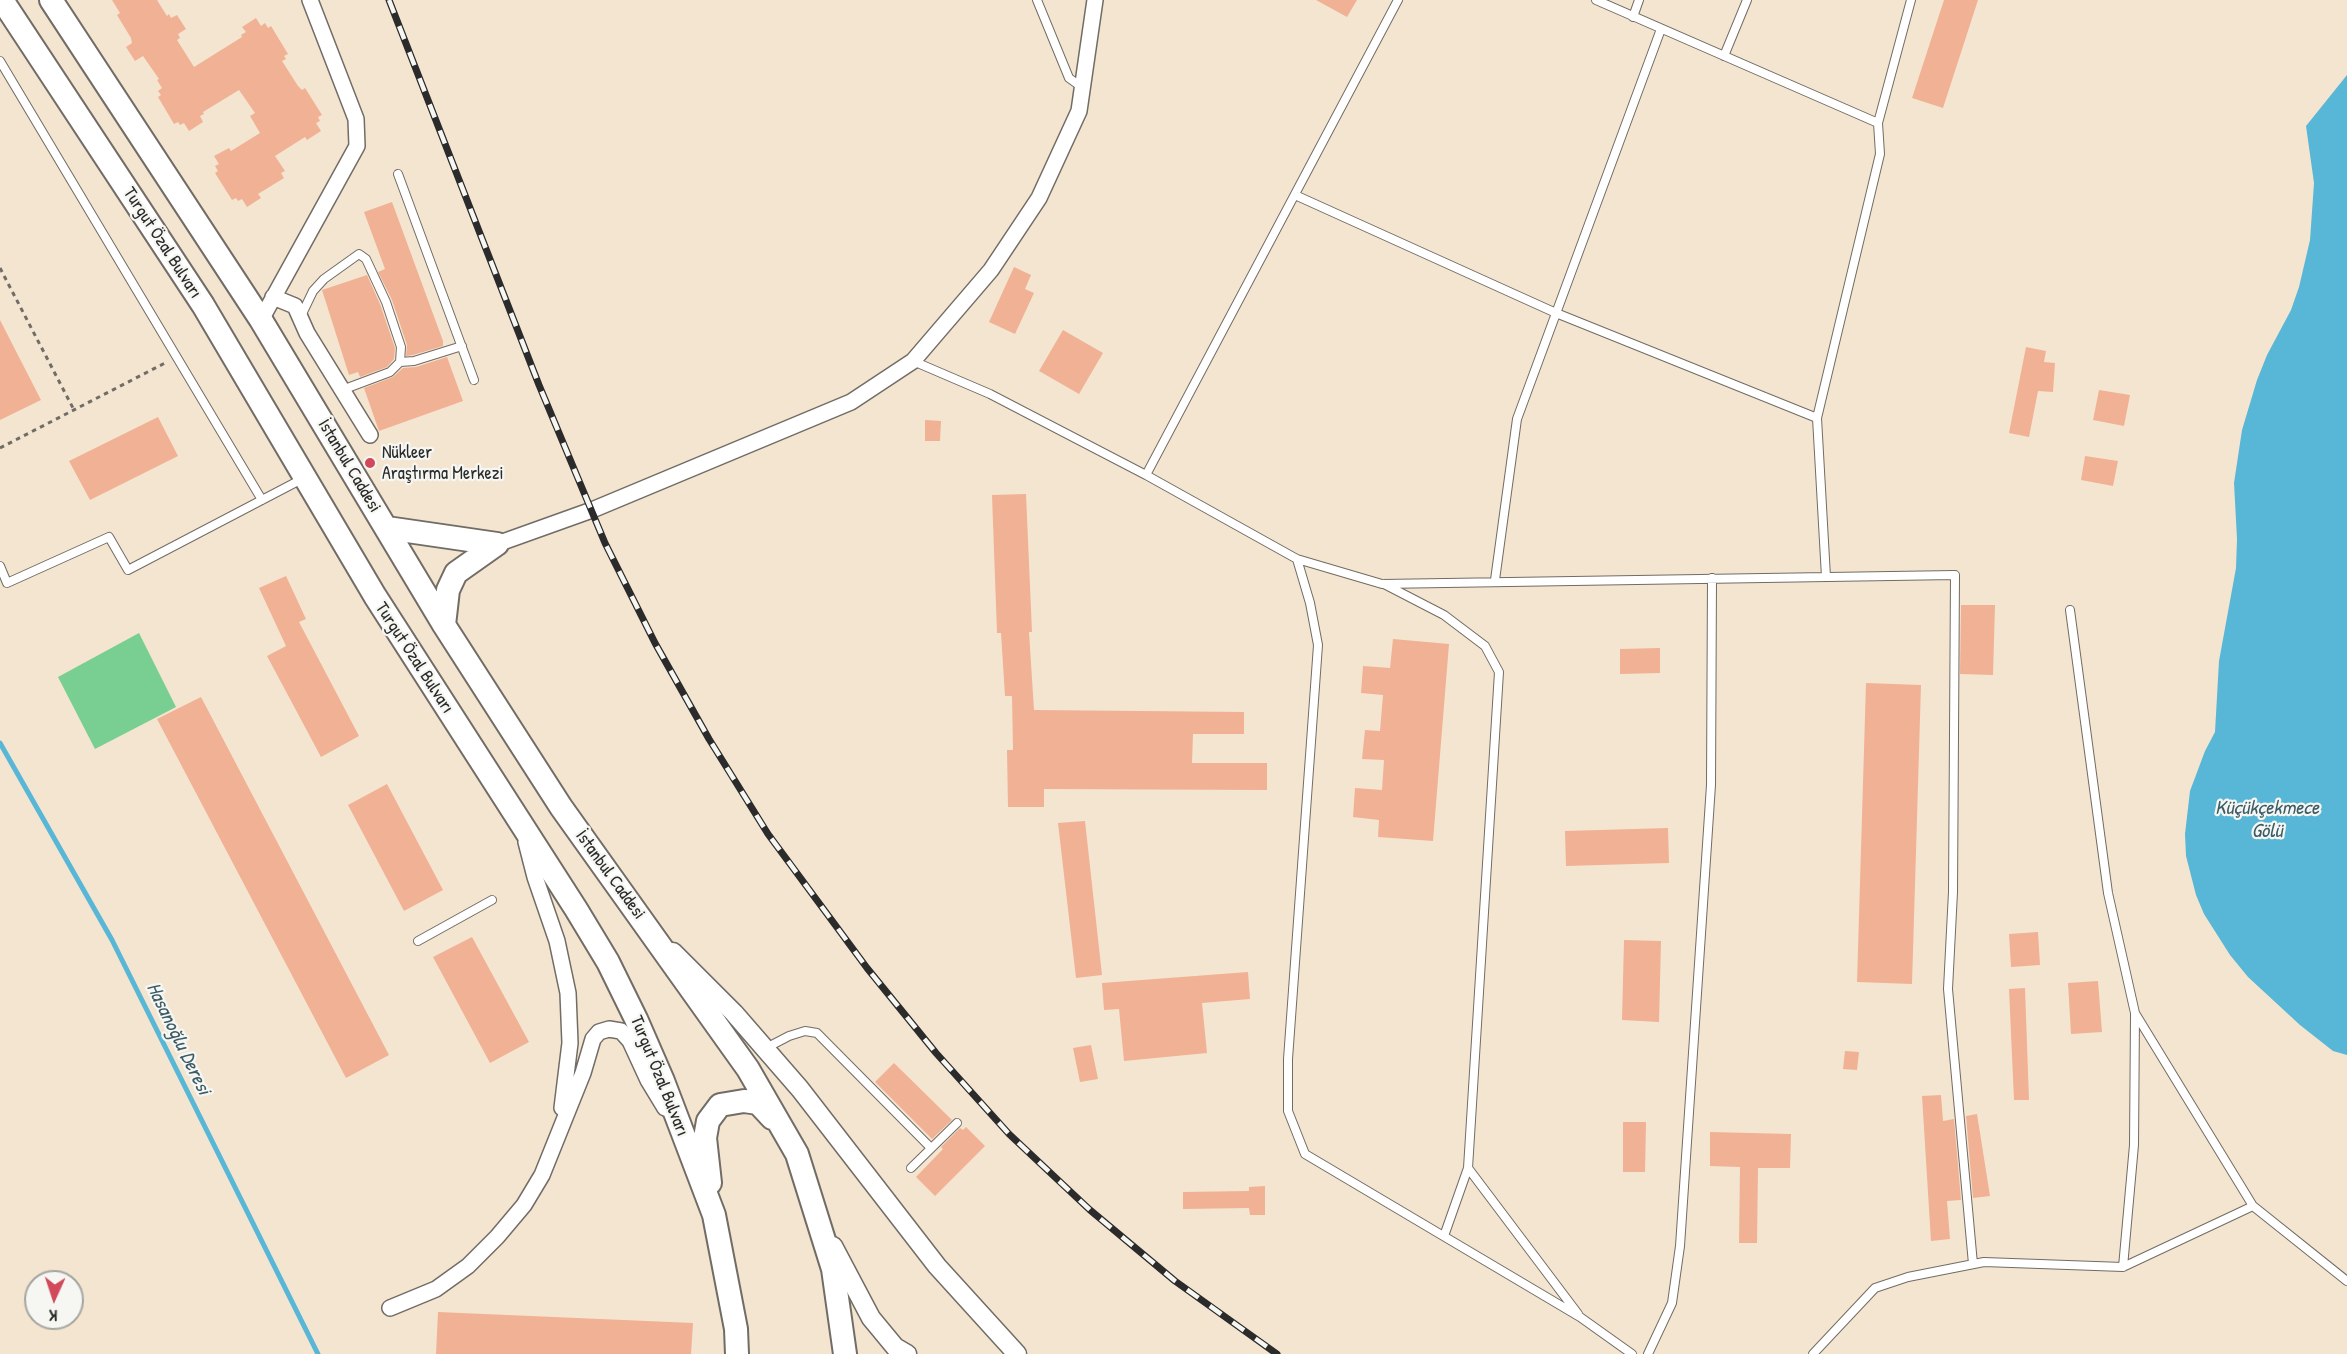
<!DOCTYPE html>
<html>
<head>
<meta charset="utf-8">
<style>
  body { margin:0 }
  #map { position:relative; width:2347px; height:1354px; overflow:hidden; background:#f4e5d0; font-family:"Patrick Hand",sans-serif }
  canvas { display:block }
  .north { position:absolute; left:24px; top:1270px; width:60px; height:60px; box-sizing:border-box; background:#f6f6f2; border:2px solid #a5a5a2; border-radius:50%; rotate:183deg; font-size:16px; font-weight:700; line-height:24px; text-align:center; color:#2b2b2b }
  .north::after { content:''; display:block; margin:auto; width:21px; height:27px; background:#d1495b; clip-path:polygon(50% 0,100% 100%,50% 72%,0 100%) }
</style>
</head>
<body>
<div id="map">
<canvas width="2347" height="1354"></canvas>
<div class="north">K</div>
</div>
<script>
const ctx = document.querySelector('canvas').getContext('2d');
ctx.lineJoin = 'round';
function paint(path, color) { ctx.fillStyle = color; ctx.fill(path, 'evenodd'); }
const poly = rows => new Path2D(rows.map(r => 'M' + r).join(''));
function trace(path, color, width, dash) { ctx.strokeStyle = color; ctx.lineWidth = width; ctx.lineCap = dash ? 'butt' : 'round'; ctx.setLineDash(dash || []); ctx.stroke(path); }
function label(font, color, halo, rows, align = 'center') {
  ctx.font = font + ' "Patrick Hand",sans-serif'; ctx.lineWidth = 4.5; ctx.setLineDash([]); ctx.textBaseline = 'middle'; ctx.strokeStyle = halo; ctx.fillStyle = color; for (const [text, x, y, turn = 0] of rows) {
    ctx.save(); ctx.translate(x, y); ctx.rotate((+turn || 0) * Math.PI / 180); ctx.textAlign = isNaN(turn) ? turn : align; if (halo) ctx.strokeText(text, 0, 0); ctx.fillText(text, 0, 0); ctx.restore();
  }
}
paint(poly([
  [139,633,176,707,95,749,58,677]
]), '#79ce92');
paint(poly([
  [2347,75,2347,1055,2333,1051,2300,1025,2248,977,2230,955,2204,914,2196,895,2186,856,2185,834,2190,791,2205,751,2215,732,2219,661,2236,568,2237,539,2234,483,2242,430,2257,380,2267,355,2291,310,2299,287,2310,240,2314,183,2306,126]
]), '#58b7d6');
trace(poly([
  [0,743,112,940,318,1354]
]), '#58b7d6', 5);
paint(poly([
  [112,0,157,0,167,16,169,14,171,18,177,15,186,29,178,34,180,38,177,40,194,67,242,37,241,35,246,32,242,27,256,18,261,26,265,23,268,28,271,26,288,54,284,56,286,59,282,61,298,86,302,90,305,88,322,115,318,117,320,121,316,123,321,131,307,140,305,137,275,156,285,171,281,173,284,178,258,194,261,198,247,207,242,199,238,201,236,198,232,200,215,173,218,171,215,166,219,164,214,156,229,148,231,151,260,133,250,116,255,113,239,90,203,112,204,114,200,116,203,122,189,131,184,123,180,125,178,122,174,124,158,97,161,95,158,91,162,88,157,80,159,79,143,56,135,61,126,47,132,43,131,38,117,15,120,13],
  [1316,0,1357,0,1347,17],
  [1944,0,1978,0,1943,108,1912,98],
  [392,202,443,341,443,346,413,355,406,356,407,345,392,300,378,272,385,269,364,212],
  [1014,267,1031,275,1025,289,1034,293,1015,334,989,322],
  [367,275,380,304,395,348,394,359,387,367,360,377,358,372,349,375,322,290],
  [0,320,41,400,0,420],
  [1063,330,1103,353,1079,394,1039,371],
  [2026,347,2046,351,2044,362,2055,363,2053,392,2038,391,2029,437,2009,433],
  [447,357,463,401,379,431,364,388,393,377,403,368,416,367],
  [2099,390,2130,395,2124,426,2093,420],
  [158,417,178,456,90,500,69,461],
  [925,420,941,421,940,441,925,441],
  [2085,456,2118,461,2113,486,2081,480],
  [1026,494,1032,632,1029,632,1034,710,1244,712,1244,734,1193,734,1192,763,1267,763,1267,790,1044,789,1044,807,1008,807,1007,750,1013,750,1012,696,1005,696,1001,633,997,633,992,495],
  [286,576,306,619,299,622,359,736,321,757,267,656,286,646,259,588],
  [1961,605,1995,605,1993,675,1960,674],
  [1393,639,1449,644,1433,841,1378,837,1379,820,1353,817,1355,788,1382,790,1384,760,1362,759,1365,730,1380,731,1383,695,1361,693,1363,666,1390,668],
  [1660,648,1660,673,1620,674,1620,649],
  [1866,683,1921,685,1912,984,1857,982],
  [201,697,389,1055,346,1078,157,719],
  [387,784,443,890,404,911,348,805],
  [1085,821,1102,975,1076,978,1058,823],
  [1668,828,1669,863,1566,866,1565,831],
  [2038,932,2040,965,2011,967,2009,934],
  [472,937,529,1042,490,1063,433,957],
  [1624,940,1661,941,1659,1022,1622,1020],
  [1248,972,1250,999,1202,1003,1207,1053,1124,1061,1119,1009,1104,1010,1102,983],
  [2098,981,2102,1032,2071,1034,2068,983],
  [2025,988,2029,1100,2014,1100,2009,989],
  [1091,1045,1098,1079,1080,1082,1073,1048],
  [1845,1051,1859,1052,1857,1070,1843,1069],
  [894,1063,952,1120,932,1139,875,1082],
  [1941,1095,1943,1121,1954,1119,1961,1200,1947,1201,1950,1239,1931,1241,1922,1096],
  [1977,1114,1990,1196,1973,1198,1966,1116],
  [1623,1122,1646,1122,1645,1172,1623,1172],
  [966,1127,985,1146,935,1196,916,1177,943,1149,941,1147,960,1128,963,1130],
  [1710,1132,1791,1134,1790,1168,1758,1168,1757,1243,1739,1243,1740,1167,1710,1166],
  [1265,1186,1265,1215,1250,1215,1249,1208,1183,1209,1183,1192,1249,1191,1249,1187],
  [438,1312,693,1323,691,1354,436,1354]
]), '#f1b195');
const service = poly([
  [1037,0,1069,78,1083,88],
  [1596,0,1878,123,1880,154,1817,418,1826,577],
  [1633,17,1639,0],
  [1724,56,1747,0],
  [0,61,262,500],
  [1878,123,1911,0],
  [398,174,474,380],
  [1295,195,1556,313,1817,418],
  [301,316,313,291,324,279,359,254,366,259,386,302,401,347,400,362,390,372,342,390],
  [913,361,990,394,1146,475,1297,559,1382,584,1955,575,1953,892,1948,989,1973,1264],
  [400,362,414,361,462,346],
  [1146,475,1398,0],
  [1297,559,1310,603,1318,645,1288,1059,1288,1111,1305,1154,1580,1317,1632,1354],
  [0,566,7,583,109,537,128,570,304,478],
  [1495,580,1517,419,1661,29],
  [1384,584,1444,615,1485,646,1499,672,1468,1168,1444,1236],
  [2070,610,2108,893,2135,1013,2253,1206,2347,1281],
  [418,941,492,900],
  [766,1048,789,1036,805,1031,817,1033,931,1148],
  [911,1168,957,1123],
  [1468,1168,1578,1314],
  [2123,1267,2134,1145,2135,1014],
  [1648,1354,1672,1303,1680,1246,1711,785,1712,578],
  [1813,1354,1875,1288,1908,1277,1984,1262,2123,1267,2253,1206]
]);
const minor = poly([
  [273,297,295,306,307,333,370,435],
  [261,320,357,146,356,119,310,0],
  [497,544,592,510,851,402,913,361,991,270,1039,198,1079,111,1095,0],
  [526,842,535,877,557,941,568,993,570,1043,562,1108],
  [390,1308,436,1289,468,1266,497,1237,524,1205,542,1175,583,1073,593,1039,599,1032,609,1029,621,1031,630,1041,648,1080,665,1108]
]);
const tertiary = poly([
  [673,952,734,1013,800,1089,937,1266,1017,1354],
  [833,1246,871,1318,895,1347,907,1354]
]);
const primary = poly([
  [2,0,203,305,375,596,576,909,608,962,636,1019,663,1081,714,1215,736,1329,737,1354],
  [51,0,261,320,444,625,561,807,748,1069,797,1154,833,1269,845,1354],
  [387,528,497,544],
  [444,625,448,590,456,573,497,544],
  [710,1183,705,1138,708,1121,720,1105,744,1101,758,1103,772,1118]
]);
trace(service, '#716c65', 10);
trace(minor, '#716c65', 18);
trace(tertiary, '#716c65', 21);
trace(primary, '#716c65', 26);
trace(poly([
  [0,268,74,410],
  [0,448,165,363]
]), '#716c65', 3, [4.5, 4.5]);
trace(service, '#fff', 8);
trace(minor, '#fff', 15);
trace(tertiary, '#fff', 18);
trace(primary, '#fff', 22);
const rail = poly([
  [389,0,539,385,605,543,655,643,709,739,768,834,867,968,936,1053,1009,1134,1090,1210,1175,1281,1277,1354]
]);
trace(rail, '#2b2b2b', 7);
trace(rail, '#f6f6f2', 4.5, [14]);
for (const [x, y, r, color] of [
  [370,463,6,"#d1495b"]
]) { const dot = new Path2D(); dot.arc(x, y, r, 0, 2 * Math.PI); ctx.fillStyle = color; ctx.fill(dot); trace(dot, '#f6f6f2', 2); }
label('18px', '#2b2b2b', '#f6f6f2', [
  ["Turgut Özal Bulvarı",162,243,57],
  ["İstanbul Caddesi",349,466,59],
  ["Turgut Özal Bulvarı",414,658,57],
  ["İstanbul Caddesi",610,875,54],
  ["Turgut Özal Bulvarı",659,1076,68]
]);
label('18px', '#2b2b2b', '#f6f6f2', [
  ["Nükleer",382,453],
  ["Araştırma Merkezi",382,474]
], 'left');
label('italic 20px', '#3b5c67', '#f6f6f2', [
  ["Küçükçekmece",2267,809],
  ["Gölü",2267,832],
  ["Hasanoğlu Deresi",178,1039,64]
]);
</script>
</body>
</html>
